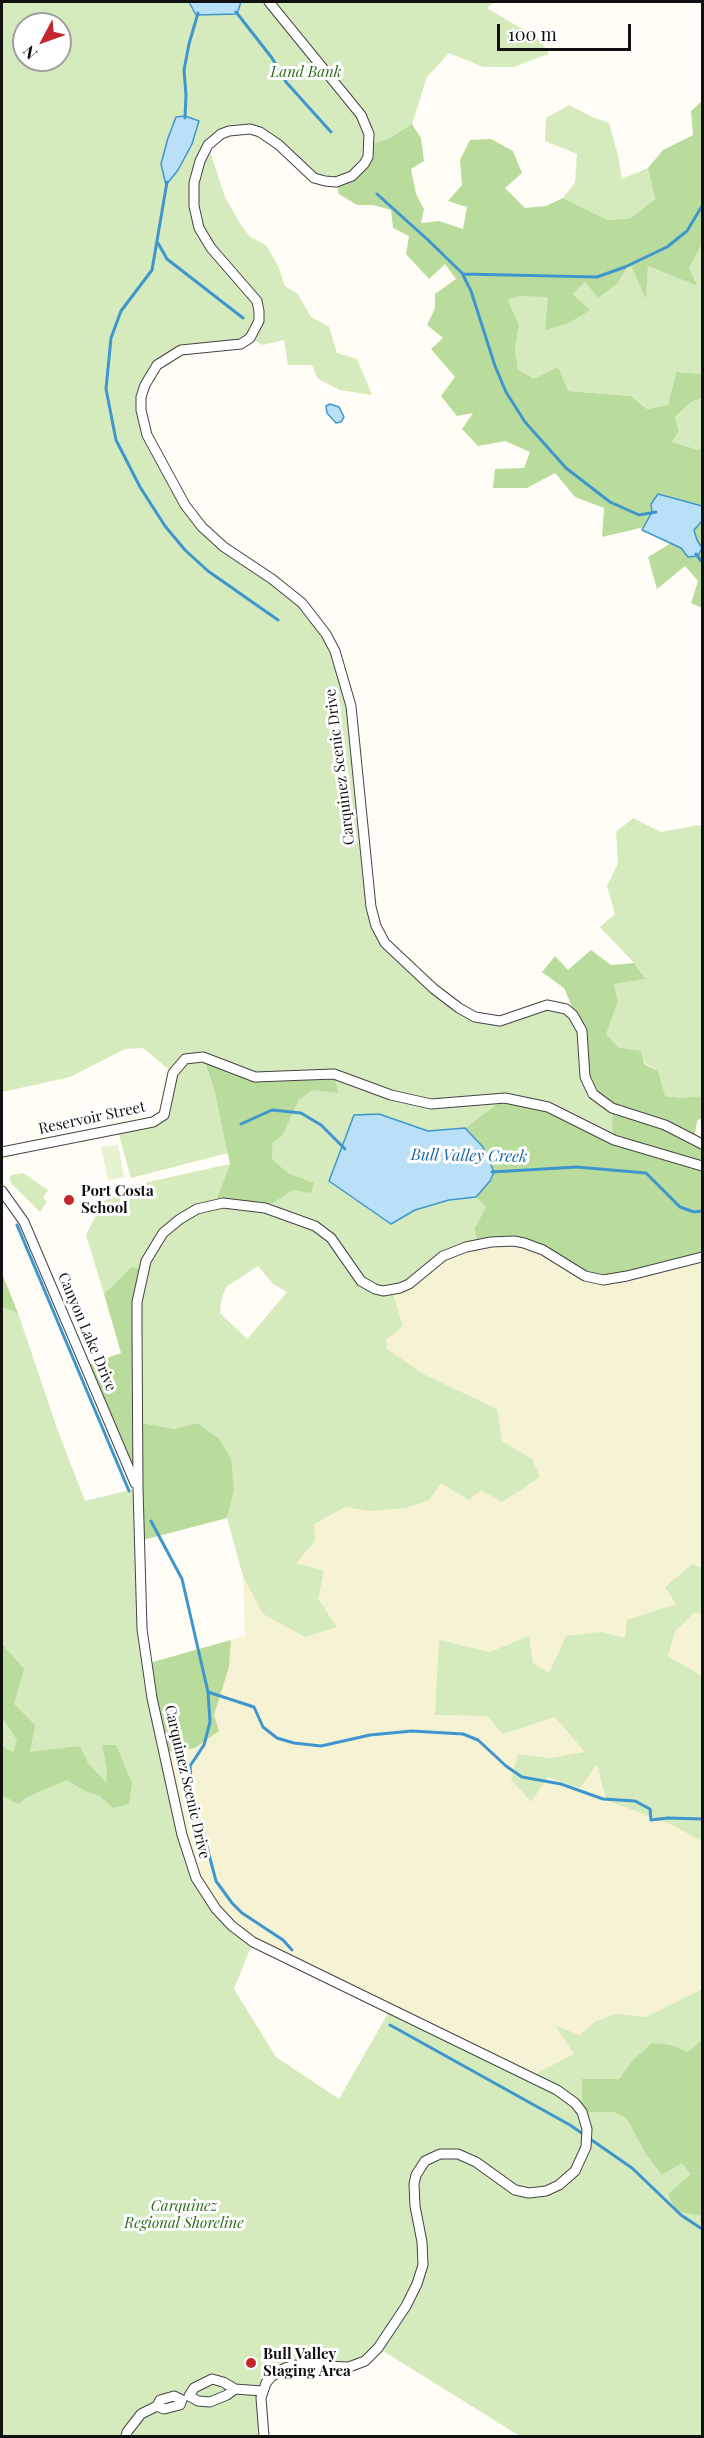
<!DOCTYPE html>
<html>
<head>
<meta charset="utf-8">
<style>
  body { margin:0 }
  #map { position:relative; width:704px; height:2438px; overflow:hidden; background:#fffdf5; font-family:"Playfair Display",serif }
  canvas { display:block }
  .frame { position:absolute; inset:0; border:3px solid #111; pointer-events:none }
  .north { position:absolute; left:12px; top:12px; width:60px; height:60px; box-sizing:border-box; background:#fff; border:2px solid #a0a0a0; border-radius:50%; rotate:229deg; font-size:16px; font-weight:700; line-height:24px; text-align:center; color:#111 }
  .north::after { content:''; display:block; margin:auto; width:21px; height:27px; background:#c4262e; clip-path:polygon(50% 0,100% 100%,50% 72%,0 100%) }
  .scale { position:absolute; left:497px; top:24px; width:134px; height:27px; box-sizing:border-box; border:3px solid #111; border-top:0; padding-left:8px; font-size:18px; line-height:21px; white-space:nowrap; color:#111; -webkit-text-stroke:4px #fff; paint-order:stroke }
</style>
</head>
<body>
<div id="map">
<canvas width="704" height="2438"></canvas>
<div class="frame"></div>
<div class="north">N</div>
<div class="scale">100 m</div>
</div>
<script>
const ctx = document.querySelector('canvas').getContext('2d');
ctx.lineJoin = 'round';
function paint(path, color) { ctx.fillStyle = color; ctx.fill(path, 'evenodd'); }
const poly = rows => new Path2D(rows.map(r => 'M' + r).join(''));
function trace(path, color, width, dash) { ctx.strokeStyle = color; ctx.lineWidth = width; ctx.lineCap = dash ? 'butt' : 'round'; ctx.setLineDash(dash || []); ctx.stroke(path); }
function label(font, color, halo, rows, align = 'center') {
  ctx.font = font + ' "Playfair Display",serif'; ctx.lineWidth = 6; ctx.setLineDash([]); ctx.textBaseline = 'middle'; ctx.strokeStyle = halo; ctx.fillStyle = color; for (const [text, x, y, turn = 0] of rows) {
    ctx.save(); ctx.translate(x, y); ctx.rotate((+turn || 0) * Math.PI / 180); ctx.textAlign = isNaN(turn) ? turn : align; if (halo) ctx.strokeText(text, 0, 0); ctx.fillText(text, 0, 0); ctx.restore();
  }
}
paint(poly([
  [491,1242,702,1257,702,1989,531,2076,242,1934,196,1878,146,1664,245,1636,243,1576,227,1518,139,1541,403,1326,392,1290,434,1262]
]), '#f6f3d4');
paint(poly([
  [2,2,494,2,487,8,539,39,549,54,513,67,483,67,449,53,427,77,412,124,388,139,370,144,358,171,325,181,270,137,239,129,208,145,225,197,239,222,250,237,266,245,278,266,285,286,298,294,311,317,329,327,337,353,357,359,372,395,340,390,318,379,312,365,288,365,284,340,263,345,250,338,173,354,145,385,143,424,196,520,272,579,314,618,347,686,369,893,380,934,434,989,484,1020,539,1008,573,1015,612,1108,614,1140,505,1098,465,1128,428,1131,379,1114,354,1115,330,1181,391,1224,415,1210,449,1200,476,1197,486,1207,474,1229,479,1244,466,1247,392,1290,403,1326,386,1340,387,1349,425,1375,497,1409,502,1441,532,1459,540,1477,502,1502,481,1490,469,1500,441,1483,429,1500,406,1508,369,1511,345,1507,314,1524,315,1541,296,1563,324,1571,318,1599,337,1627,305,1637,263,1614,243,1576,227,1518,234,1491,197,1423,174,1429,137,1422,131,1267,104,1294,86,1235,103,1202,130,1186,230,1164,214,1204,293,1190,313,1183,288,1173,272,1159,273,1142,293,1114,299,1100,312,1089,338,1093,255,1077,203,1058,214,1089,228,1153,131,1178,117,1128,164,1115,173,1073,143,1048,125,1049,70,1077,2,1092],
  [24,24,60,24,60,60,24,60],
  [258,1266,273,1284,287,1292,247,1339,220,1313,221,1301,226,1287],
  [569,105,592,117,609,123,618,155,622,179,648,168,655,199,631,218,608,220,563,198,575,182,577,154,545,141,546,118],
  [702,244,702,374,676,372,668,405,647,409,631,396,568,391,534,379,518,369,515,349,519,325,508,300,519,296,571,294,585,282,598,298,617,284,630,262,646,297,648,266,698,285,689,268],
  [702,398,702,445,699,450,672,442,679,431,675,417,691,402],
  [633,818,661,832,699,825,702,827,702,1096,682,1098,664,1096,658,1071,619,1048,605,1034,618,1001,614,984,644,979,634,963,600,927,615,914,607,886,618,863,616,832],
  [23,1173,48,1190,43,1198,47,1202,40,1212,12,1184,9,1178,12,1175],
  [2,1274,18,1313,58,1431,85,1501,138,1488,141,1614,182,1835,202,1889,253,1942,234,1989,276,2057,339,2099,391,2008,531,2076,574,2054,555,2025,579,2035,596,2021,617,2014,646,2017,702,1989,702,2436,520,2436,378,2348,357,2365,295,2365,266,2383,264,2436,2,2436],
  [692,1564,702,1568,702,1614,695,1612,675,1631,668,1656,702,1676,702,1841,670,1824,606,1800,597,1764,580,1788,548,1777,531,1802,511,1779,518,1754,550,1758,585,1752,555,1717,503,1734,487,1716,435,1715,439,1640,490,1652,529,1636,533,1663,549,1673,566,1636,601,1632,625,1638,627,1620,676,1604,665,1587]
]), '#d5ebbd');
paint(poly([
  [702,101,702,244,689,268,698,286,648,266,646,299,630,263,617,284,598,298,585,282,572,294,590,310,569,323,545,330,548,297,519,296,508,300,519,325,515,349,518,369,534,379,558,367,568,391,631,396,647,409,668,405,676,372,702,374,702,398,691,402,675,417,679,431,672,442,699,450,702,445,702,608,691,603,698,581,685,566,657,589,648,557,668,545,687,517,602,537,604,508,575,497,555,473,527,488,493,488,495,469,524,468,530,452,505,441,478,446,462,429,473,413,457,416,441,396,455,377,431,349,443,338,427,325,435,308,435,294,456,279,445,264,429,279,406,254,409,236,393,228,391,210,373,205,357,205,339,194,336,182,358,171,370,144,388,139,412,124,421,138,424,161,411,169,416,194,424,209,421,223,439,221,463,229,467,207,448,201,462,185,460,160,470,140,491,139,513,151,522,173,505,188,525,208,546,206,563,198,608,220,631,218,655,199,648,168,663,150,693,135,691,111],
  [591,950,611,965,634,963,645,979,614,984,618,1001,606,1034,619,1048,641,1051,644,1064,658,1071,665,1096,682,1098,702,1096,702,1118,697,1121,694,1140,702,1144,702,1257,603,1280,525,1243,479,1244,474,1229,486,1207,476,1197,490,1181,483,1147,465,1128,505,1098,548,1107,613,1140,612,1108,593,1094,579,1023,564,988,542,972,555,956,568,970],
  [203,1057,255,1077,334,1074,338,1093,312,1090,299,1100,282,1136,273,1142,272,1159,288,1173,314,1183,311,1193,293,1190,265,1208,214,1205,230,1164,214,1089],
  [131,1267,144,1269,140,1288,137,1422,174,1429,197,1423,219,1439,231,1458,234,1491,227,1518,139,1541,138,1488,85,1366,121,1353,104,1294],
  [2,1274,18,1313,2,1307],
  [231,1640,229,1667,214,1715,219,1731,195,1748,164,1752,146,1664],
  [2,1644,24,1669,14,1704,35,1725,30,1752,80,1746,88,1763,106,1783,107,1769,102,1745,116,1745,132,1783,129,1804,113,1808,100,1796,85,1791,67,1780,27,1797,18,1804,2,1795,2,1746,13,1753,17,1740,2,1717],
  [702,2040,702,2216,676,2211,668,2194,691,2174,682,2163,662,2175,646,2154,627,2119,614,2112,582,2112,582,2079,619,2079,633,2060,652,2043,670,2045,688,2052]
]), '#b9dc9c');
paint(poly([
  [118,1145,124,1177,108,1180,101,1147]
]), '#e6f2cf');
const water = poly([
  [189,2,241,2,237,14,196,15,189,2],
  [185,116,199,121,192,144,178,170,166,185,161,164,168,138,176,117,185,116],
  [330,404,339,407,344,417,341,422,336,423,327,413,326,406,330,404],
  [658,494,702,506,702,521,694,530,697,540,702,548,698,556,688,557,681,548,642,530,652,512,651,504,658,494],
  [379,1114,428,1131,465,1128,483,1147,494,1172,490,1181,476,1197,449,1200,415,1210,391,1224,329,1181,354,1115,379,1114]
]);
paint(water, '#b9e0f7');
trace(water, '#3f96cf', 1.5);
trace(poly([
  [236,12,272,58,286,82,331,132],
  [185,118,186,95,184,70,189,44,198,13],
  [167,182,152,270,121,311,111,338,106,389,116,440,140,487,165,526,185,550,208,571,278,620],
  [377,194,428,240,462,273,471,291,495,366,506,392,525,422,566,468,610,502,639,515,656,512],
  [158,243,167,259,243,318],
  [463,274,597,277,625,267,667,247,687,231,702,206],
  [696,554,702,562],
  [241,1124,272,1110,301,1113,321,1125,345,1149],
  [492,1172,577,1167,646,1173,680,1207,694,1212,702,1211],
  [17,1225,129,1491],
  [151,1521,182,1579,208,1692,210,1722,204,1745,190,1766,192,1790,216,1881,232,1903,242,1913,283,1940,292,1950],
  [208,1692,254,1707,263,1727,277,1738,294,1743,321,1746,370,1735,412,1731,463,1734,478,1740,506,1766,522,1777,561,1784,603,1799,635,1801,650,1809,651,1820,668,1818,702,1819],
  [390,2025,570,2125,632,2168,681,2215,702,2229]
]), '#3f96cf', 3);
const minor = poly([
  [269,2,361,115,369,134,368,157,364,164,352,176,336,182,325,181,314,178,279,145,260,132,250,129,229,131,221,134,208,145,200,161,194,183,194,206,199,228,211,248,257,301,259,311,259,321,250,338,241,344,181,350,157,365,145,385,141,397,141,410,147,435,185,505,202,527,224,547,272,579,302,603,326,634,335,651,351,706,371,907,376,926,385,943,434,989,459,1008,475,1017,500,1021,547,1005,566,1009,573,1015,582,1031,585,1077,593,1094,612,1108,665,1125,702,1144],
  [2,1152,153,1122,164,1115,173,1073,185,1059,203,1057,255,1077,334,1074,391,1095,431,1104,505,1098,548,1107,614,1140,702,1166],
  [2,1191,24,1222,135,1483],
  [235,2389,227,2395,210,2402,198,2401,189,2396,194,2388,212,2379,223,2382,235,2389,262,2391],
  [126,2436,127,2432,141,2414,157,2406,160,2400,174,2396,182,2400,180,2405,164,2409,157,2406],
  [264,2436,261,2398,266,2383,271,2377,285,2368,295,2365,349,2367,365,2361,378,2348,406,2306,417,2284,423,2265,422,2242,415,2206,414,2184,416,2175,425,2161,440,2154,458,2154,476,2162,515,2190,529,2193,546,2191,559,2185,575,2171,586,2147,587,2129,582,2112,575,2103,557,2090,253,1942,232,1926,216,1909,196,1878,182,1835,152,1698,142,1629,138,1488,137,1330,137,1302,146,1261,163,1233,180,1219,197,1209,223,1203,265,1208,315,1226,331,1238,361,1281,375,1289,383,1291,400,1288,409,1284,443,1256,466,1247,491,1242,514,1241,524,1243,543,1250,585,1276,603,1280,627,1276,702,1257]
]);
trace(minor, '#444', 11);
trace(minor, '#fff', 9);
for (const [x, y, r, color] of [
  [69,1200,6,"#c4262e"],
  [251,2363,6,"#c4262e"]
]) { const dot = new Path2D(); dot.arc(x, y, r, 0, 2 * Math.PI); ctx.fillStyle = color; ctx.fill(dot); trace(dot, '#fff', 2); }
label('italic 15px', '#2f6b1f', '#fff', [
  ["Land Bank",306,72],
  ["Carquinez",184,2206],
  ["Regional Shoreline",184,2223]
]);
label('15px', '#111', '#fff', [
  ["Carquinez Scenic Drive",340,767,-97],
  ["Reservoir Street",92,1118,-12],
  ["Canyon Lake Drive",87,1332,67],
  ["Carquinez Scenic Drive",187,1782,77]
]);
label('bold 15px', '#111', '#fff', [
  ["Port Costa",81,1191],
  ["School",81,1208],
  ["Bull Valley",263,2354],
  ["Staging Area",263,2371]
], 'left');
label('italic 16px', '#1768a6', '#fff', [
  ["Bull Valley Creek",469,1156,1]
]);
</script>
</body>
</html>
